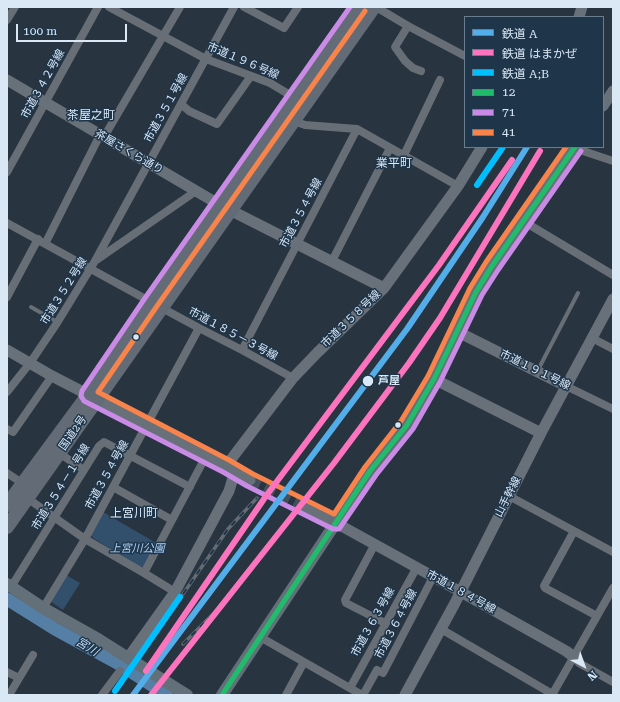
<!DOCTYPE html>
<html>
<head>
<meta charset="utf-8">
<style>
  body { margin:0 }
  #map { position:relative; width:620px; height:702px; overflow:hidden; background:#283440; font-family:"Roboto Serif","Noto Sans JP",serif }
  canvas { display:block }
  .frame { position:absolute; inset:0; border:8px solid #dae8f6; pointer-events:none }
  .legend { position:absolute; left:464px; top:16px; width:140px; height:132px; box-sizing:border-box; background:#1e354a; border:1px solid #697d8f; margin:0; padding:5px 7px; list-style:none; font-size:12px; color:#dae8f6 }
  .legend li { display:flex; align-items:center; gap:8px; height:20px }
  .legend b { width:20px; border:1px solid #697d8f }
  .north { position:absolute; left:564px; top:646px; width:40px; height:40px; -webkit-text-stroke:3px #1e354a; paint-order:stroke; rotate:139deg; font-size:11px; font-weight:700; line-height:16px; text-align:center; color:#dae8f6 }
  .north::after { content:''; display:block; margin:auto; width:14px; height:18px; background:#dae8f6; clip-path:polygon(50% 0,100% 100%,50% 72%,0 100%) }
  .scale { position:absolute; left:16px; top:24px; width:111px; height:18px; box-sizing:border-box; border:2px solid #dae8f6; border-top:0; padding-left:5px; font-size:12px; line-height:14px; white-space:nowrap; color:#dae8f6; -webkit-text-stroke:3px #1e354a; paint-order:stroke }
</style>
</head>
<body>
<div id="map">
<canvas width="620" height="702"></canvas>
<div class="frame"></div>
<ul class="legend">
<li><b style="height:5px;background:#53ade8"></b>鉄道 A</li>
<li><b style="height:5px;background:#fc73be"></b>鉄道 はまかぜ</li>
<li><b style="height:5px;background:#00bfff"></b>鉄道 A;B</li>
<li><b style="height:5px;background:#20bc6c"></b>12</li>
<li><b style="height:5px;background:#ca8be6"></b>71</li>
<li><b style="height:5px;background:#f8844c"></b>41</li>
</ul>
<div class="north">N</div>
<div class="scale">100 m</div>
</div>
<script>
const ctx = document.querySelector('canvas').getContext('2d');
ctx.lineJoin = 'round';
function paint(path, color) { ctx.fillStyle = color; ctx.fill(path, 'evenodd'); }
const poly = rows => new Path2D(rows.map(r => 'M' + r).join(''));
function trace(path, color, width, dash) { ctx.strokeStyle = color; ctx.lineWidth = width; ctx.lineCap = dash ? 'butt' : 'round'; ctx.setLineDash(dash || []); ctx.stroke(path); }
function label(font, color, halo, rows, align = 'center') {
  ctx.font = font + ' "Roboto Serif","Noto Sans JP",serif'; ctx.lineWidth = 3; ctx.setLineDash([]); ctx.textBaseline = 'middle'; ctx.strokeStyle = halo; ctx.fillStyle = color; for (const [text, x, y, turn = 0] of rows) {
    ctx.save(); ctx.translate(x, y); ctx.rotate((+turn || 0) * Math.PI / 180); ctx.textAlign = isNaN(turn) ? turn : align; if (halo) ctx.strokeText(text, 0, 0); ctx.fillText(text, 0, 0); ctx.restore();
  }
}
paint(poly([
  [103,512,158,544,145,566,140,567,93,538,91,534],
  [66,575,80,583,63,610,50,601]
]), '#324f6b');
trace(poly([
  [7,599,55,629,121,665,167,695]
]), '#567fa6', 13);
trace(poly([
  [250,480,305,508]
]), '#434f5b', 11, [11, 5.5]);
trace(poly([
  [31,307,57,322],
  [538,370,578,293]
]), '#676e76', 4);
trace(poly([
  [109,7,206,59,270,83,295,98,295,102],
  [244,7,284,28,298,7],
  [376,7,408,26,465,56],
  [7,20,15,7],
  [408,26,395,47,405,61,413,68,421,71],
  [181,104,189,111,217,124,251,76],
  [294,117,294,121,305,125,357,129,458,186],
  [104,137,180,7],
  [574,148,613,161],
  [404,155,440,80],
  [7,172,98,7],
  [523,221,613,275],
  [7,223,151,302],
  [45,244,100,135],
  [95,261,234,7],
  [332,261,390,148],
  [7,297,38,239],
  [162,308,199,328,242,350,293,378],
  [592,338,613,349],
  [242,350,357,129],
  [566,386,613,409],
  [7,392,30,363,57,323,95,261,196,191],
  [7,429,13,432,52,376],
  [59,453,84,470],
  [7,473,22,483],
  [113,487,172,520],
  [509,496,613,552],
  [27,498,85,539,144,573,175,592],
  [574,531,544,586,545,588,597,616],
  [375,544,345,600,346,603,385,623],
  [144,573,206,456],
  [11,587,99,446,104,442,190,487],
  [43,608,85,539,199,328],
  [441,629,554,695],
  [260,637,362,695],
  [574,657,579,663,613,682],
  [7,672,19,678],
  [350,688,417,567],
  [9,695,33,655],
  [102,695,120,671],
  [286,695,304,662],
  [363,695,377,670,383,673,433,577],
  [552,695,613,588]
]), '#676e76', 8);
trace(poly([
  [579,17,582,7],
  [7,80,220,205,384,288],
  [603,106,613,91],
  [456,331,566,386],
  [7,350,52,376,226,466,250,480],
  [541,433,434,379,476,292,492,266,575,147],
  [226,466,293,378,317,353,384,288,458,186,482,147],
  [305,508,336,523,443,582,566,651,574,657],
  [128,658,175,592,229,491,235,471],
  [405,695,455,603,541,433,613,299]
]), '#68707a', 11);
trace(poly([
  [7,584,43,608,98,639,187,695],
  [222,695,370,471,407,425,434,379]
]), '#647079', 12);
trace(poly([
  [7,505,88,395,151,302,359,7],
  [7,527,374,7]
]), '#626b76', 14);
const rail = poly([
  [183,594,228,529,257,498],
  [183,644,215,612,294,514]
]);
trace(rail, '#646b73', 3.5);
trace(rail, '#1e354a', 2, [6]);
trace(poly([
  [222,695,370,471,407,425,434,379,476,292,492,266,575,147]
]), '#20bc6c', 5);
trace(poly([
  [350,7,145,298,82,391,81,396,84,401,223,472,247,486,333,529,339,529,376,475,413,429,440,382,482,295,498,270,581,151]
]), '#ca8be6', 5);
trace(poly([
  [365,11,157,306,98,392,229,460,253,474,334,514,365,467,401,421,428,376,470,288,486,262,566,147]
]), '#f8844c', 5);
trace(poly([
  [133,695,407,329,483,217,527,147]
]), '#53ade8', 6);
trace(poly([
  [146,671,266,496,439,265,512,160],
  [151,695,334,463,409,363,440,318,540,151]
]), '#fc73be', 6);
trace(poly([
  [477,185,503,147],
  [115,691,180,597]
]), '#00bfff', 6);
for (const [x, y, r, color] of [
  [136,337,3.5,"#dae8f6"],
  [368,381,6,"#dae8f6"],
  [398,425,3.5,"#dae8f6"]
]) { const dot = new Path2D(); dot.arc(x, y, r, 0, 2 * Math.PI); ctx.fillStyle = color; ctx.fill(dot); trace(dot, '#1e354a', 1.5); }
label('11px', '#dae8f6', '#1e354a', [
  ["市道１９６号線",243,61,23],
  ["市道３４２号線",43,84,-61],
  ["市道３５１号線",166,108,-61],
  ["茶屋さくら通り",129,152,30],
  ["市道３５４号線",301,213,-62],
  ["市道３５２号線",64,291,-58],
  ["市道３５８号線",351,319,-44],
  ["市道１８５－３号線",233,334,28],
  ["市道１９１号線",535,370,26],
  ["国道2号",73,433,-55],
  ["市道３５４号線",107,475,-61],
  ["市道３５４－１号線",61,487,-58],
  ["山手幹線",508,497,-63],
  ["市道１８４号線",461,592,29],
  ["市道３６３号線",373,622,-61],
  ["市道３６４号線",396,624,-62]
]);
label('bold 11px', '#dae8f6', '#1e354a', [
  ["芦屋",378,381]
], 'left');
label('italic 11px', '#afd5fb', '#1e354a', [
  ["上宮川公園",137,549]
]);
label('12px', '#dae8f6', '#1e354a', [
  ["茶屋之町",91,115],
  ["業平町",394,163],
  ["上宮川町",134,513]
]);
label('italic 12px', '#c1daf3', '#1e354a', [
  ["宮川",87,647,31]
]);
</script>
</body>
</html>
